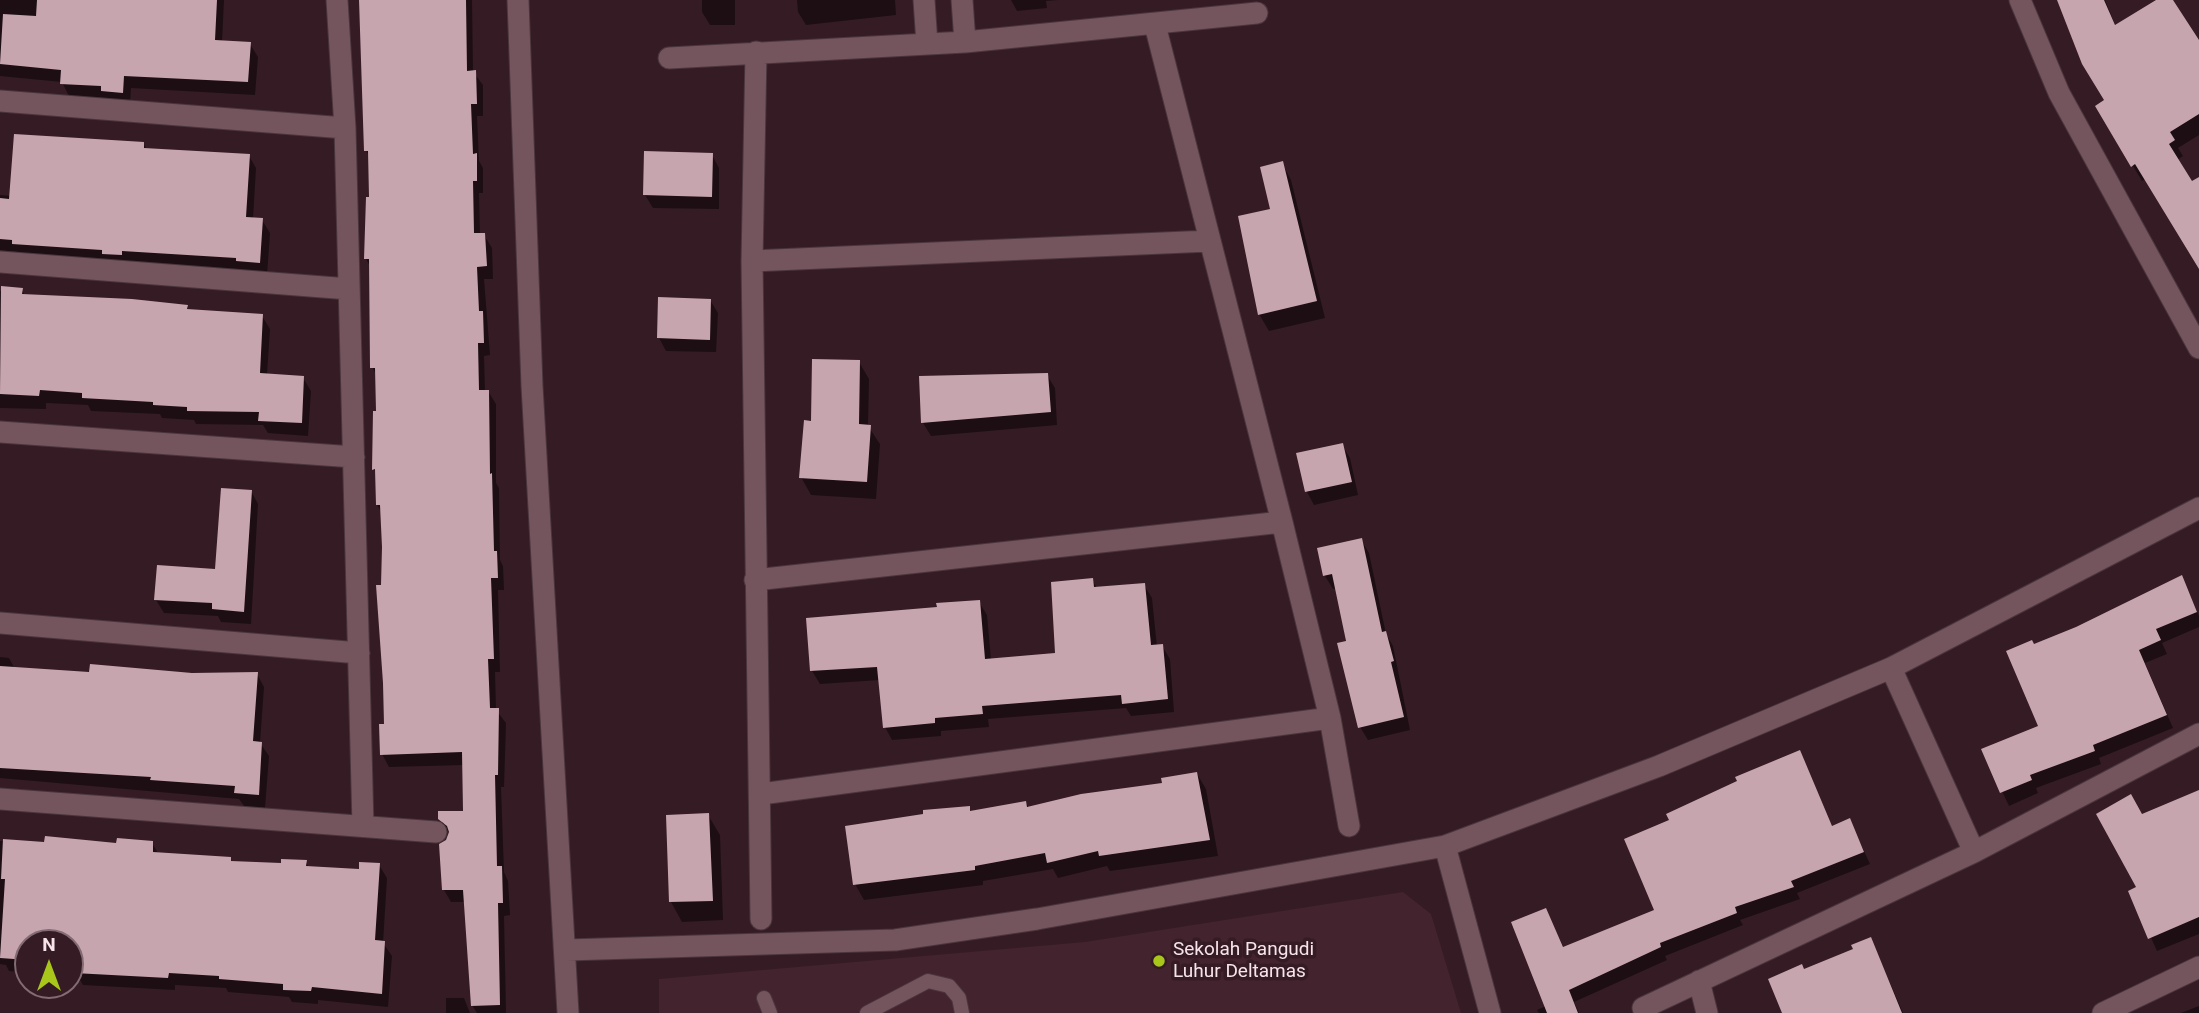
<!DOCTYPE html>
<html>
<head>
<meta charset="utf-8">
<style>
  body { margin:0 }
  #map { position:relative; width:2199px; height:1013px; overflow:hidden; background:#351b24; font-family:Roboto,sans-serif }
  canvas { display:block }
  .north { position:absolute; left:14px; top:929px; width:70px; height:70px; box-sizing:border-box; background:#351b24; border:2px solid #826b73; border-radius:50%; rotate:0deg; font-size:19px; font-weight:700; line-height:28px; text-align:center; color:#f6e4e9 }
  .north::after { content:''; display:block; margin:auto; width:24px; height:32px; background:#a9c71b; clip-path:polygon(50% 0,100% 100%,50% 72%,0 100%) }
</style>
</head>
<body>
<div id="map">
<canvas width="2199" height="1013"></canvas>
<div class="north">N</div>
</div>
<script>
const ctx = document.querySelector('canvas').getContext('2d');
ctx.lineJoin = 'round';
function paint(path, color) { ctx.fillStyle = color; ctx.fill(path, 'evenodd'); }
const poly = rows => new Path2D(rows.map(r => 'M' + r).join(''));
function trace(path, color, width, dash) { ctx.strokeStyle = color; ctx.lineWidth = width; ctx.lineCap = dash ? 'butt' : 'round'; ctx.setLineDash(dash || []); ctx.stroke(path); }
function label(font, color, halo, rows, align = 'center') {
  ctx.font = font + ' Roboto,sans-serif'; ctx.lineWidth = 7; ctx.setLineDash([]); ctx.textBaseline = 'middle'; ctx.strokeStyle = halo; ctx.fillStyle = color; for (const [text, x, y, turn = 0] of rows) {
    ctx.save(); ctx.translate(x, y); ctx.rotate((+turn || 0) * Math.PI / 180); ctx.textAlign = isNaN(turn) ? turn : align; if (halo) ctx.strokeText(text, 0, 0); ctx.fillText(text, 0, 0); ctx.restore();
  }
}
paint(poly([
  [1403,892,1431,914,1461,1013,659,1013,659,979,1085,942]
]), '#43232d');
paint(poly([
  [0,0,224,0,222,42,250,44,258,57,255,95,131,88,130,105,110,104,107,98,69,96,62,82,0,76],
  [359,0,472,0,473,72,483,85,483,116,477,116,479,161,483,168,483,193,479,193,480,235,484,235,492,248,493,279,484,279,490,355,484,356,485,391,488,391,496,404,496,483,499,488,500,560,503,566,504,590,498,590,500,672,495,672,496,710,506,723,504,787,501,787,504,872,508,881,510,915,504,916,506,1013,477,1013,472,1005,466,902,451,902,444,890,450,834,440,819,465,812,464,765,389,767,382,754,386,726,382,513,377,505,377,475,374,469,378,413,377,376,372,367,371,268,366,259,371,198,370,158,366,150],
  [702,0,735,0,735,25,710,25,702,12],
  [797,0,895,0,896,15,806,25,798,12],
  [1011,0,1058,0,1046,1,1047,8,1017,11],
  [2058,0,2105,0,2116,27,2160,0,2171,0,2199,43,2199,135,2178,148,2183,156,2177,160,2191,184,2199,179,2199,268,2146,179,2142,181,2097,106,2106,101],
  [143,143,147,150,249,156,256,168,253,219,262,220,270,233,267,275,245,274,243,270,21,257,18,252,0,250,0,195,11,196],
  [712,155,719,168,719,209,653,208,645,195],
  [1282,163,1291,180,1325,318,1269,331,1259,314,1272,211],
  [22,290,25,296,187,306,189,311,262,316,270,329,267,375,303,378,311,391,308,436,268,433,263,425,196,424,194,420,162,418,160,414,91,411,88,405,46,403,46,409,0,408,0,291],
  [710,300,718,313,716,352,666,351,659,338],
  [859,362,869,379,868,426,880,444,876,499,811,495,801,477,812,423],
  [1047,375,1055,388,1057,425,931,436,923,423],
  [1342,445,1350,458,1358,495,1314,505,1307,492],
  [251,491,258,504,251,624,221,622,218,616,164,613,156,600,216,571],
  [1361,540,1369,553,1386,634,1393,646,1410,730,1368,740,1360,727,1337,588,1333,589,1325,576,1319,550],
  [1092,580,1097,588,1144,585,1152,598,1157,647,1162,646,1170,659,1174,712,1131,716,1126,708,988,719,989,727,941,731,941,736,892,740,885,727,880,680,820,684,812,671,808,620,939,609,979,602,987,615,991,660,1057,654],
  [2188,590,2199,616,2199,627,2162,643,2167,654,2145,663,2173,728,2099,758,2101,764,2036,788,2038,793,2009,806,1983,750,2040,726,2034,646],
  [0,657,9,658,15,669,46,672,257,674,264,687,260,743,269,756,265,808,244,806,239,799,0,778],
  [1197,774,1206,789,1218,856,1110,871,1107,866,1058,878,1053,869,983,881,983,885,864,900,855,884,969,808,971,812,1026,803,1029,808,1164,784],
  [2199,791,2199,934,2157,951,2130,891,2139,888,2141,816],
  [708,815,720,835,723,920,682,922,671,902],
  [1850,821,1870,864,1797,893,1800,899,1740,920,1743,925,1665,956,1667,960,1574,1002,1579,1013,1539,1013,1537,1010,1546,1006,1545,910,1564,948,1657,911],
  [0,841,118,845,152,843,159,855,230,859,232,862,283,865,306,862,309,868,360,871,379,865,387,878,383,943,392,956,388,1007,318,1000,318,1004,292,1002,289,997,228,992,226,988,175,985,175,990,83,985,79,978,70,977,70,943,28,943,28,973,9,971,6,965,0,964],
  [1871,939,1903,1013,1785,1013,1855,950],
  [446,998,464,998,470,1013,446,1013],
  [2199,1006,2199,1013,2181,1013]
]), '#0007');
paint(poly([
  [37,0,217,0,215,40,251,42,248,82,124,76,123,93,101,91,101,86,60,84,61,70,0,64,3,14,36,16],
  [359,0,466,0,467,71,476,70,477,104,471,104,473,154,477,153,477,181,473,181,474,233,485,233,487,266,477,267,479,311,483,311,484,343,478,343,479,390,489,390,490,474,492,473,494,551,497,551,498,578,491,578,494,659,488,659,490,708,499,708,498,775,495,775,497,866,502,866,503,903,498,903,500,1005,471,1006,463,890,442,890,439,844,446,840,449,832,447,826,438,819,438,811,463,811,462,752,380,755,379,724,384,724,383,683,376,585,381,585,382,547,380,505,376,505,375,469,372,470,373,411,376,411,375,368,370,368,369,259,364,259,366,197,369,197,368,151,364,151],
  [2057,0,2104,0,2115,25,2156,0,2173,0,2199,40,2199,114,2170,132,2175,140,2169,144,2192,181,2199,177,2199,269,2135,164,2131,167,2095,106,2104,100,2082,64],
  [14,134,144,142,144,148,250,154,246,217,263,218,260,263,236,261,236,258,122,251,122,255,102,254,102,250,12,244,12,240,0,239,0,198,9,199],
  [644,151,713,153,712,197,643,195],
  [1283,161,1317,301,1258,315,1238,216,1270,209,1260,167],
  [1,286,23,288,22,294,132,299,188,305,187,309,263,314,260,373,304,376,302,423,258,421,259,412,187,411,187,407,153,405,153,402,82,398,82,393,40,390,39,396,0,394],
  [658,297,711,299,710,340,657,338],
  [812,359,860,360,859,424,871,425,867,482,799,478,804,420,811,421],
  [1048,373,1051,412,921,423,919,376],
  [1343,443,1352,482,1305,492,1296,453],
  [221,488,252,490,244,612,212,609,212,603,154,600,157,565,215,569],
  [1362,538,1382,632,1386,631,1394,661,1391,662,1404,717,1358,728,1337,643,1346,641,1332,574,1323,576,1317,548],
  [2182,575,2197,612,2156,629,2161,640,2139,650,2167,715,2093,745,2095,751,2030,775,2032,780,2000,793,1981,749,2038,726,2006,651,2032,640,2034,644,2076,627],
  [1093,578,1094,587,1145,583,1151,645,1163,644,1168,699,1122,704,1121,695,982,706,983,714,935,718,935,723,883,728,877,667,810,671,806,618,937,607,936,603,980,600,985,659,1055,653,1051,582],
  [90,664,192,673,258,672,253,741,262,742,259,795,234,793,235,786,150,780,151,777,0,768,0,666,89,672],
  [1800,750,1832,826,1850,818,1864,852,1791,881,1794,887,1735,907,1737,913,1660,943,1661,947,1569,990,1578,1013,1547,1013,1511,922,1546,908,1563,947,1654,910,1624,839,1669,820,1666,814,1737,781,1735,777],
  [1197,772,1210,840,1099,856,1098,851,1047,863,1045,853,975,866,975,870,853,885,845,826,923,814,923,810,970,806,970,811,1026,801,1027,807,1081,794,1162,783,1161,778],
  [2199,790,2199,917,2148,939,2128,891,2136,887,2096,814,2131,794,2142,814],
  [709,813,713,901,669,902,666,815],
  [45,836,116,843,117,838,153,841,153,852,231,857,231,861,281,863,281,859,307,860,306,866,359,869,359,862,380,863,375,940,385,941,382,994,312,987,311,991,283,990,283,984,219,979,219,976,169,973,168,978,74,973,76,943,28,943,28,960,0,958,5,879,1,879,3,839,44,842],
  [1871,937,1902,1013,1782,1013,1768,979,1802,964,1804,969,1853,949,1851,945]
]), '#c7a5af');
const service = poly([
  [764,998,770,1013],
  [867,1013,928,981,949,986,959,998,962,1013]
]);
const minor = poly([
  [337,0,345,128,363,826],
  [518,0,532,386,568,1013],
  [924,0,927,44],
  [962,0,965,42],
  [2020,0,2059,93,2199,348],
  [1155,25,1282,522,1330,718,1349,826],
  [756,52,752,261,761,919],
  [669,58,965,42,1257,13],
  [0,101,345,128],
  [752,261,1209,241],
  [0,262,349,289],
  [0,432,354,457],
  [755,580,1282,522],
  [0,623,359,653],
  [1891,668,1974,852],
  [761,794,1330,718],
  [0,799,436,832],
  [1445,846,1490,1013],
  [567,950,895,940,1037,919,1445,846,1659,766,1891,668,2199,508],
  [1699,981,1707,1013],
  [1643,1008,1974,852,2199,734],
  [2103,1013,2199,967]
]);
trace(service, '#4b363d', 16);
trace(minor, '#4b363d', 23);
trace(service, '#74555e', 14);
trace(minor, '#74555e', 21);
for (const [x, y, r, color] of [
  [1159,961,7,"#a9c71b"]
]) { const dot = new Path2D(); dot.arc(x, y, r, 0, 2 * Math.PI); ctx.fillStyle = color; ctx.fill(dot); trace(dot, '#351b24', 2.5); }
label('19px', '#f6e4e9', '#351b24', [
  ["Sekolah Pangudi",1173,950],
  ["Luhur Deltamas",1173,972]
], 'left');
</script>
</body>
</html>
